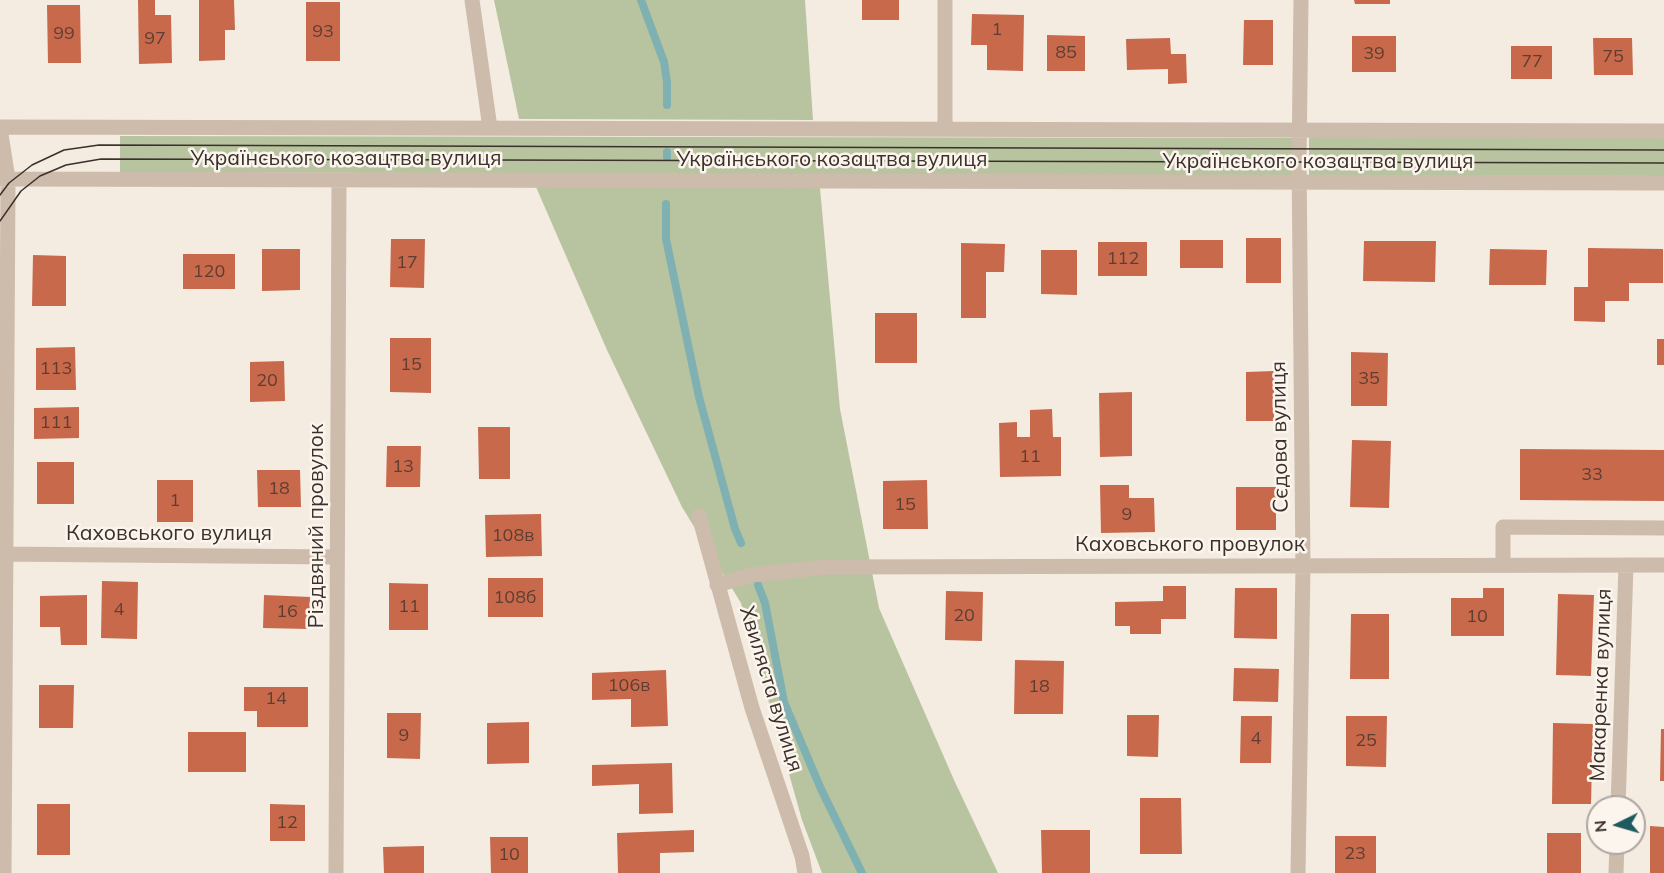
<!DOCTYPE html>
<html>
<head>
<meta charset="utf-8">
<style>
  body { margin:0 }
  #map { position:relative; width:1664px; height:873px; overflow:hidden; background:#f4ebe1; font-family:Mulish,sans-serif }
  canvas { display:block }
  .north { position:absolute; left:1586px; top:795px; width:60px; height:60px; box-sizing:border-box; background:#fbf5ee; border:2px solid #aea6a0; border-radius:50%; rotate:265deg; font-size:16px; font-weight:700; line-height:24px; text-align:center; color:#3b302b }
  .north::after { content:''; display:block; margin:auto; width:21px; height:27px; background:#1f5a5e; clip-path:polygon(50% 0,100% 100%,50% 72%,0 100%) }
</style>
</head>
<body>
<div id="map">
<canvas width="1664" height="873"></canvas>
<div class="north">N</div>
</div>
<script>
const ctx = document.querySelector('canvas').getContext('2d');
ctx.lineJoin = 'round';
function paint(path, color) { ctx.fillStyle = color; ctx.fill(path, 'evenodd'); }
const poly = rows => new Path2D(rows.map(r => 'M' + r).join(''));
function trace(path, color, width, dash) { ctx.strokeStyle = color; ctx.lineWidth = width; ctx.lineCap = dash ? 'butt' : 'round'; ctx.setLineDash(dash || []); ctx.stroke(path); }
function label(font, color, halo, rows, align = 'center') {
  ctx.font = font + ' Mulish,sans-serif'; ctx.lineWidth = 5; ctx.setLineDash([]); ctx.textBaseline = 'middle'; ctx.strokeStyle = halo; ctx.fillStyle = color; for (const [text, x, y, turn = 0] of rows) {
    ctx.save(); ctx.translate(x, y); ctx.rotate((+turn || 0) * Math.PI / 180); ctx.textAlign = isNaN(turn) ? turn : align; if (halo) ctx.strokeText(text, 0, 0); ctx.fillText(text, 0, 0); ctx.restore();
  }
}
paint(poly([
  [494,0,805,0,813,120,519,119],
  [120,136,1292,138,1293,176,120,172],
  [1309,137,1664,138,1664,176,1309,175],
  [536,187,820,188,840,409,879,608,954,780,998,873,822,873,802,820,741,603,682,507,607,350]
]), '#b8c4a0');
trace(poly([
  [641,0,664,62,667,82,667,105],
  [667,152,667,157],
  [666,204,666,239,699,397,735,529,741,543],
  [758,585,765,603,784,702,821,789,862,873]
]), '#7fb0b2', 8);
paint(poly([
  [138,0,155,0,155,15,171,15,172,63,139,64],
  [199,0,234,0,235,30,225,30,225,60,199,61],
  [862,0,899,0,899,20,862,20],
  [1354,0,1390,0,1390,4,1355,4],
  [306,2,340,2,340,61,306,61],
  [47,5,80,5,81,63,48,63],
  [972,14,1024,15,1023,71,987,70,987,45,971,45],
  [1244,20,1273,20,1273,65,1243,65],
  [1047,35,1085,36,1085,71,1047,71],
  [1352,36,1396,36,1396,72,1352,72],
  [1170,38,1171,54,1186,54,1187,83,1168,84,1168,69,1127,70,1126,39],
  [1593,38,1632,38,1633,75,1594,75],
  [1511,46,1552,46,1552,79,1511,79],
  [1246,238,1281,238,1281,283,1246,283],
  [391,239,425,239,424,288,390,287],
  [1180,240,1223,240,1223,268,1180,268],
  [1364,241,1436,241,1435,282,1363,281],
  [1098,242,1147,242,1147,276,1098,276],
  [961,243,1005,244,1004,272,986,272,986,318,961,318],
  [1588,248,1663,249,1663,283,1629,283,1629,301,1605,301,1605,322,1574,321,1574,287,1588,287],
  [262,249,300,249,300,290,262,291],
  [1490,249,1547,250,1546,285,1489,285],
  [1041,250,1077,250,1077,295,1041,294],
  [183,254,235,254,235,289,183,289],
  [33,255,66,256,66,306,32,306],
  [875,313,917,313,917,363,875,363],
  [390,338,431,338,431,393,390,392],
  [1657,339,1664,339,1664,365,1657,365],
  [75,347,76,390,36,390,36,348],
  [1351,352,1388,353,1387,406,1351,406],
  [284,361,285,401,250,402,250,362],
  [1274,371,1274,421,1246,421,1246,372],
  [1132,392,1132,456,1100,457,1099,393],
  [79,407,79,438,34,439,34,408],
  [1052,409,1053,437,1061,437,1061,476,1000,477,999,423,1017,422,1017,437,1030,437,1030,410],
  [478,427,510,427,510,479,479,479],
  [1352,440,1391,441,1389,508,1350,507],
  [387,446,421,446,420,487,386,487],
  [1520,449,1664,450,1664,501,1520,500],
  [37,462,74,462,74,504,37,504],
  [257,470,300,470,301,507,258,507],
  [157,480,193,480,193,522,157,522],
  [927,480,928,529,883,529,883,481],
  [1100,485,1129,485,1129,498,1154,498,1155,532,1101,533],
  [1236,487,1276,487,1276,530,1236,530],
  [541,514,542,556,486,557,485,515],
  [488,578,543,578,543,617,488,617],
  [102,581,138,582,137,639,101,638],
  [389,583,428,584,428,630,389,630],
  [1163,586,1186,586,1186,619,1161,619,1161,634,1130,634,1130,626,1115,626,1115,602,1163,601],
  [1235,588,1277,588,1277,639,1234,638],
  [1483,588,1504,588,1504,636,1451,636,1451,598,1483,598],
  [946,591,983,592,982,641,945,640],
  [1558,594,1594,595,1591,676,1556,675],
  [87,595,87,645,61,645,60,627,40,627,40,596],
  [264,595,310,597,309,629,263,628],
  [1351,614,1389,614,1389,679,1350,679],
  [1015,660,1064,661,1063,714,1014,714],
  [1234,668,1279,669,1278,702,1233,701],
  [666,670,668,726,631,727,631,699,592,700,592,673],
  [39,685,74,685,73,728,39,728],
  [244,687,308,687,308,727,257,727,257,711,244,711],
  [387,713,421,713,420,759,387,758],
  [1127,715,1159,715,1158,757,1127,756],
  [1241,716,1272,716,1271,763,1240,763],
  [1346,716,1387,716,1386,767,1346,766],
  [529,722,529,763,487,764,487,723],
  [1553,723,1593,724,1591,804,1552,804],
  [1661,729,1664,729,1664,781,1660,781],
  [188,732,246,732,246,772,188,772],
  [672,763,673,813,639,814,639,784,592,786,592,765],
  [1140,798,1181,798,1182,854,1140,854],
  [37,804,70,804,70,855,37,855],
  [270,804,305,805,305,841,270,841],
  [1650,826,1664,827,1664,873,1650,873],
  [694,830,694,852,660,853,660,873,618,873,617,833],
  [1041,830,1090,830,1090,873,1042,873],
  [1547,833,1581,833,1581,873,1547,873],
  [1335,836,1376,836,1376,873,1335,873],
  [490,837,528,837,528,873,491,873],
  [424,846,424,873,384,873,383,847]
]), '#c8694b');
trace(poly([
  [472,0,490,128],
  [945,0,945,129],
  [0,127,1664,131],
  [0,128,8,179,4,873],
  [0,179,1664,183],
  [699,516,752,708,802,856,805,873],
  [0,554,337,557],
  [1503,564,1503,527,1664,528],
  [717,585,752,575,826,567,1664,565],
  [1618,807,1626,565],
  [336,873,339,180],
  [1298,873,1303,566,1299,162,1301,0],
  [1616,873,1617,843]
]), '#cdbbac', 15);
trace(poly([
  [0,195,9,183,32,165,64,150,99,145,1664,150],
  [0,221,21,191,40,176,66,165,101,159,1664,163]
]), '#3b302b', 1.5);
label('18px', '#5e3e33', null, [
  ["1",997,30],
  ["93",323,32],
  ["99",64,34],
  ["97",155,39],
  ["85",1066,53],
  ["39",1374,54],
  ["75",1613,57],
  ["77",1532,62],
  ["112",1123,259],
  ["17",407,263],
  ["120",209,272],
  ["15",411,365],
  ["113",56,369],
  ["35",1369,379],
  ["20",267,381],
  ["111",56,423],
  ["11",1030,457],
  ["13",403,467],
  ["33",1592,475],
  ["18",279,489],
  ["1",175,501],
  ["15",905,505],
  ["9",1127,515],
  ["108в",513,536],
  ["108б",515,598],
  ["11",409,607],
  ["4",119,610],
  ["16",287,612],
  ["20",964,616],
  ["10",1477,617],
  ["106в",629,686],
  ["18",1039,687],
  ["14",276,699],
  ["9",404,736],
  ["4",1256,739],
  ["25",1366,741],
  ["12",287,823],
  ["23",1355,854],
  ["10",509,855]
]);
label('21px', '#3b302b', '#fbf5ee', [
  ["Українського козацтва вулиця",346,159],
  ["Українського козацтва вулиця",832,160],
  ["Українського козацтва вулиця",1318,162],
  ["Сєдова вулиця",1280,437,-91],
  ["Різдвяний провулок",317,526,-90],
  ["Каховського вулиця",169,534],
  ["Каховського провулок",1190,545],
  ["Макаренка вулиця",1601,685,-88],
  ["Хвиляста вулиця",771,689,73]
]);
</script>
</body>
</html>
